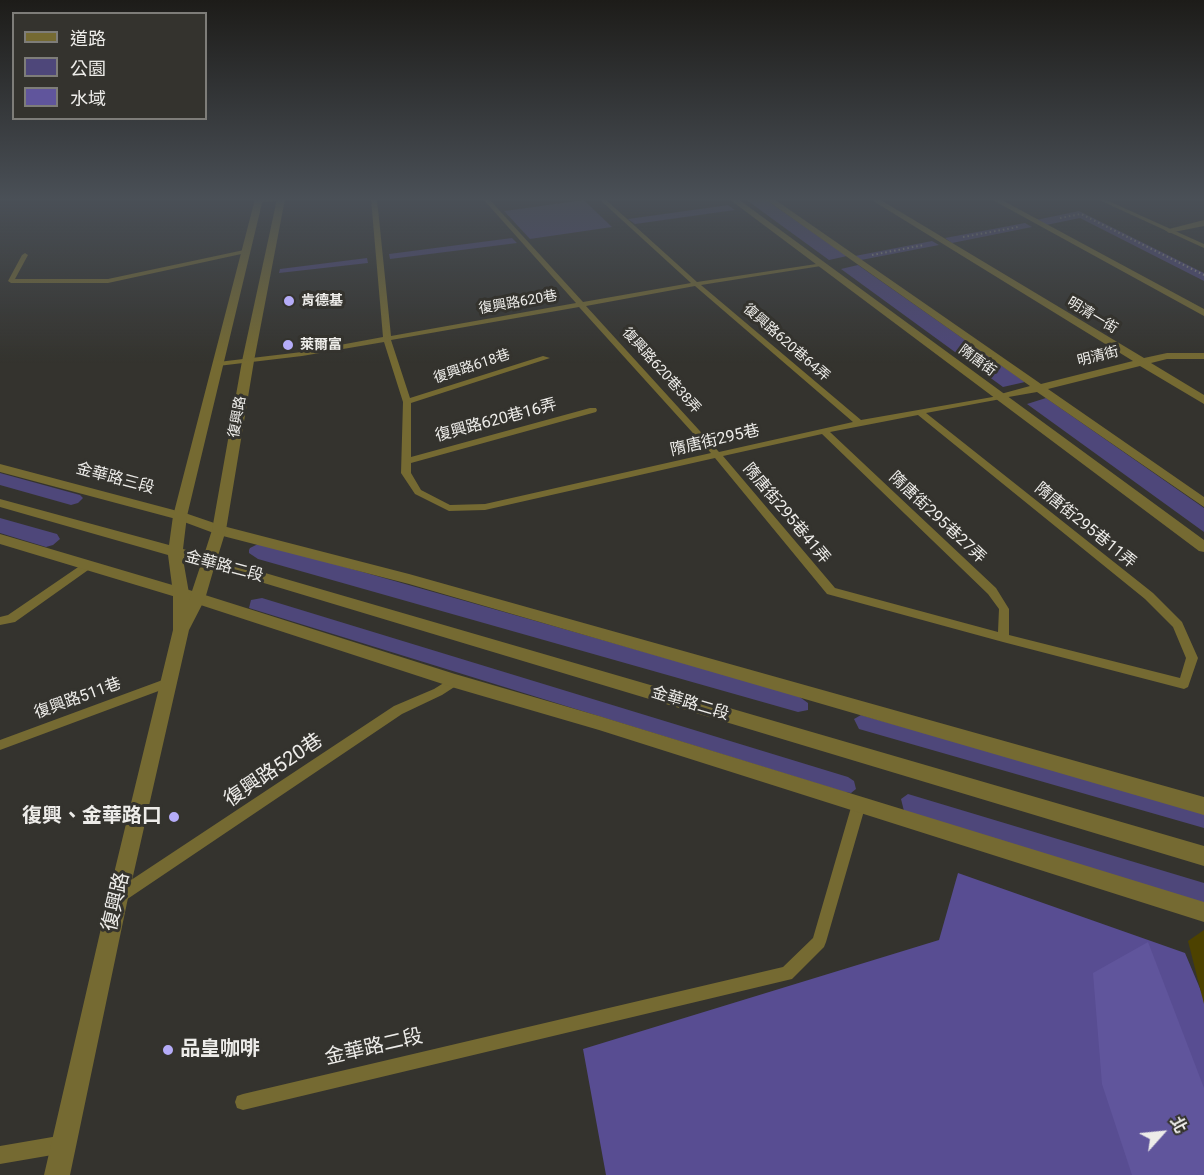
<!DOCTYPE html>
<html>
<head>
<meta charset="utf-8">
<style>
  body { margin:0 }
  #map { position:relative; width:1204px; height:1175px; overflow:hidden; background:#34332e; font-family:Roboto,"Noto Sans TC",sans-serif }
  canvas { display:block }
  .legend { position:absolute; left:12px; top:12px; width:195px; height:108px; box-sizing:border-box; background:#34332e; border:2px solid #7e7d79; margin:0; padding:8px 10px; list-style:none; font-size:18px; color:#edece9 }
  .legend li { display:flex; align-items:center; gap:12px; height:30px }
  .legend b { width:30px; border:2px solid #7e7d79 }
  .north { position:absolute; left:1132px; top:1103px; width:60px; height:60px; -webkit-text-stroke:4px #34332e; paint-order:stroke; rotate:63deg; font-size:16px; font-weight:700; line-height:24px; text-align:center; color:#edece9 }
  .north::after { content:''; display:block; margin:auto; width:21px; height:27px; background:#edece9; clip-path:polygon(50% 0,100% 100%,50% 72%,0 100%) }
</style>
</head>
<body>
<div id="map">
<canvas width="1204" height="1175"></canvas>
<ul class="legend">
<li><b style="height:8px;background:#756a32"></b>道路</li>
<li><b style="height:16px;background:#4e477a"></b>公園</li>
<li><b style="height:16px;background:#60559c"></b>水域</li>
</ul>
<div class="north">北</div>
</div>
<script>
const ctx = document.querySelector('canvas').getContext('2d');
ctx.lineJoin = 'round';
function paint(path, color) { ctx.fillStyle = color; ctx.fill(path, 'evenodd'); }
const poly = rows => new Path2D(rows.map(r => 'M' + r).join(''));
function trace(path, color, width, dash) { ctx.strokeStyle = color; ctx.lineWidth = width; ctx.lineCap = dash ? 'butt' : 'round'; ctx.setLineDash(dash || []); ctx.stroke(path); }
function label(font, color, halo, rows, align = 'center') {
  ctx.font = font + ' Roboto,"Noto Sans TC",sans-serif'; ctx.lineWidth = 6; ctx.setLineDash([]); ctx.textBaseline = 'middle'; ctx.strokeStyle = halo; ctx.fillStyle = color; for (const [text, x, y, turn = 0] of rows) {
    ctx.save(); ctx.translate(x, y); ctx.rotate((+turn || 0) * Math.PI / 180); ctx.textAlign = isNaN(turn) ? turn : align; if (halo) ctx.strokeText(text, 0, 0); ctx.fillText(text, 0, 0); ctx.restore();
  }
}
paint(poly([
  [745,199,765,199,847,256,829,260],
  [584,200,612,227,530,239,504,211],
  [728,205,735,210,635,224,628,219],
  [1079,211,1204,273,1204,281,1080,218,1046,225,1036,220],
  [1025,223,1032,227,952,243,945,238],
  [512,238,517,243,390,259,389,254],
  [932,241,939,245,861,260,855,256],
  [367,258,368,263,279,273,280,269],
  [858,265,1025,382,1003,387,841,269],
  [1046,398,1204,508,1204,532,1027,404],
  [0,473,80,495,83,498,78,503,71,505,0,485],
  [0,518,57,534,60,539,53,545,46,547,0,533],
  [258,544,271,546,797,695,808,703,808,710,798,712,258,559,249,553,249,550,250,548],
  [262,598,848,777,854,781,856,789,851,793,844,792,249,608,251,600],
  [861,715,1204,811,1204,828,859,729,854,719],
  [908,794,1204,883,1204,906,904,811,901,799]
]), '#4e477a');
paint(poly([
  [958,873,1185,953,1204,998,1204,1175,606,1175,583,1049,939,940]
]), '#584d92');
paint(poly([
  [1148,942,1204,1088,1204,1175,1132,1175,1102,1084,1093,973]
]), '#60559c');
trace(poly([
  [1060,218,1081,214,1204,275],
  [963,237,1018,227],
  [872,255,924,245]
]), '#999894', 2, [1.5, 3]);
paint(poly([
  [258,199,286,199,283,201,256,202,256,200,258,199],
  [371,199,377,199,391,336,576,303,483,199,489,199,583,302,691,283,599,199,605,199,697,282,823,263,823,265,821,266,701,285,861,420,1004,395,1005,397,1001,399,926,413,1153,593,1182,622,1198,658,1188,687,1184,689,1003,642,827,594,715,458,485,510,449,511,415,494,401,473,403,402,384,342,302,356,218,366,214,364,218,362,302,352,383,337,371,199],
  [695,286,853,422,719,452,586,306,695,286],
  [579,307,711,453,485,504,450,505,421,490,411,473,411,463,596,412,597,410,596,408,590,408,411,457,411,403,550,358,543,356,410,398,391,340,579,307],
  [918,415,1145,599,1173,627,1186,658,1180,678,1009,635,1009,609,996,588,830,432,918,415],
  [822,434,988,594,999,609,998,632,835,588,723,456,822,434],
  [1097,199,1104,199,1204,244,1204,248,1097,199],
  [244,250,247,252,246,253,108,283,11,283,8,281,22,255,25,253,28,255,15,279,108,279,244,250],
  [87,561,92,565,91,568,15,622,0,625,0,617,8,615,87,561],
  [455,676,459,678,461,681,459,684,442,695,402,714,123,902,118,904,113,902,111,897,113,892,394,706,434,689,455,676],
  [168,678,172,680,174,683,172,686,0,750,0,740,168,678],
  [859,798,864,800,866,804,826,942,824,947,792,979,243,1110,237,1108,235,1102,237,1096,243,1094,783,967,813,938,852,804,854,800,859,798],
  [64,1135,70,1138,73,1144,70,1150,64,1153,0,1164,0,1146,64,1135]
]), '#756a32');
paint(poly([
  [765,199,774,199,1041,384,1133,361,870,199,879,199,1144,358,1167,353,1204,353,1204,359,1167,359,1151,363,1204,395,1204,404,1140,366,1048,389,1204,497,1204,507,1037,392,997,399,997,395,1030,386,765,199],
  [991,199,1000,199,1204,309,1204,316,991,199],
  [1204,220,1204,226,1169,233,1165,230,1204,220],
  [0,464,185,513,223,526,409,574,1204,797,1204,815,409,584,219,535,176,519,0,472,0,464],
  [0,534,186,589,455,674,599,716,1204,902,1204,922,599,730,455,688,176,597,0,544,0,534]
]), '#756a32');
paint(poly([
  [255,199,263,199,187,516,183,549,204,555,212,530,242,361,277,199,285,199,254,361,226,530,217,559,1204,846,1204,866,214,568,205,599,189,630,128,898,70,1175,44,1175,108,898,173,630,173,593,168,555,0,507,0,499,169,545,173,516,255,199],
  [183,559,201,564,189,600,189,593,183,559],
  [729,199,738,199,1204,540,1204,552,1199,551,729,199]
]), '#756a32');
paint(poly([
  [1204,930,1204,1004,1188,941]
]), '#4d4200');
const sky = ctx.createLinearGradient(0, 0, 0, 363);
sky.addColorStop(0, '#1d1c19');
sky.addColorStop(0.55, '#4a5057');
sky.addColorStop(1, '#4a505700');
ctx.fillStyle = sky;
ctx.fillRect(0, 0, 1204, 363);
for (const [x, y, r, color] of [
  [289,301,6,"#b5acf8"],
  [288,345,6,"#b5acf8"],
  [174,817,6,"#b5acf8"],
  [168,1050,6,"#b5acf8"]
]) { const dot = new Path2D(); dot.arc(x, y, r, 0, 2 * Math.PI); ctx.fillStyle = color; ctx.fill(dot); trace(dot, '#34332e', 2); }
label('bold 14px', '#edece9', '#34332e', [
  ["肯德基",301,301],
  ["萊爾富",300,345]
], 'left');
label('14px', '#edece9', '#34332e', [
  ["復興路620巷",518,303,-10],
  ["明清一街",1092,316,31],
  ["復興路620巷64弄",786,343,41],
  ["明清街",1098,357,-14],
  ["隋唐街",977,361,36],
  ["復興路618巷",472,367,-18],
  ["復興路620巷38弄",661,371,48],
  ["復興路",238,417,-80]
]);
label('16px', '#edece9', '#34332e', [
  ["復興路620巷16弄",496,421,-15],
  ["隋唐街295巷",715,441,-13],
  ["金華路三段",115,479,15],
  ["隋唐街295巷41弄",786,514,50],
  ["隋唐街295巷27弄",937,518,43],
  ["隋唐街295巷11弄",1085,526,39],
  ["金華路二段",224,567,15],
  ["復興路511巷",78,699,-20],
  ["金華路二段",690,704,17]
]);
label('20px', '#edece9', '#34332e', [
  ["復興路520巷",274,771,-34],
  ["復興路",117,902,-77],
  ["金華路二段",374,1048,-13]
]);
label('bold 20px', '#edece9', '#34332e', [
  ["復興、金華路口",162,817],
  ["品皇咖啡",180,1050,"left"]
], 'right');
</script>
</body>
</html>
